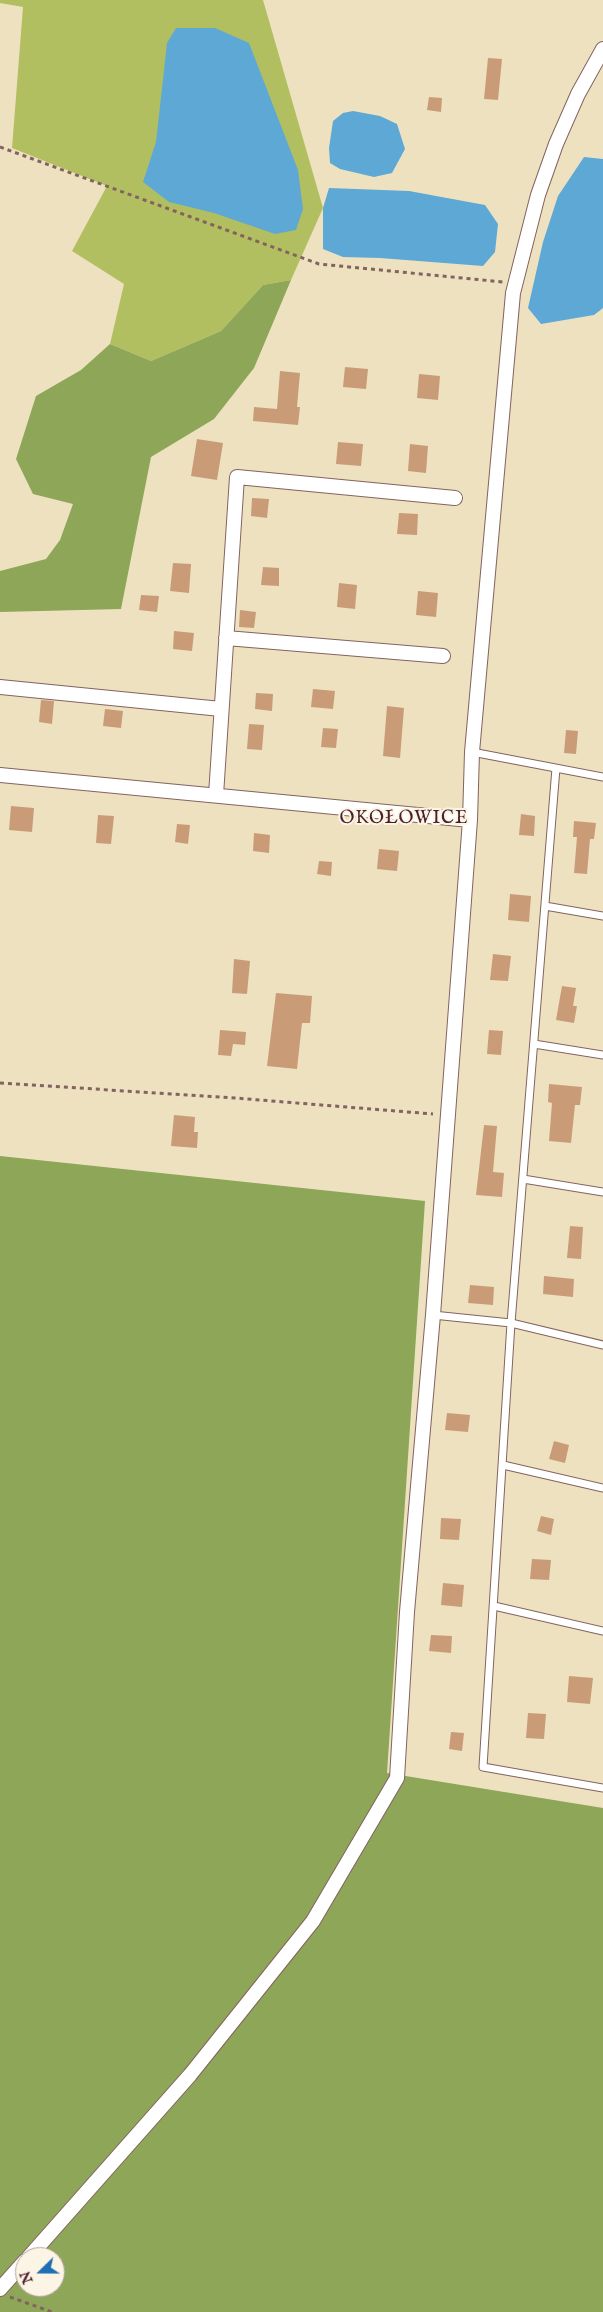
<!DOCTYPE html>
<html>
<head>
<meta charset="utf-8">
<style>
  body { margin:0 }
  #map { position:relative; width:603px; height:2312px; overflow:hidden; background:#eee1c0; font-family:"IM FELL English",serif }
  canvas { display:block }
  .north { position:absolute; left:15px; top:2247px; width:50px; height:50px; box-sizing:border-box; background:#fcf5e5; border:1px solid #b59f9b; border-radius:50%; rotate:248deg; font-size:14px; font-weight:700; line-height:20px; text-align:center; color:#4a1f2b }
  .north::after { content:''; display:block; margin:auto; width:18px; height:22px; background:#1f6fb2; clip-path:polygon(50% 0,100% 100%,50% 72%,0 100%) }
</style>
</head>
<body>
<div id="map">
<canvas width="603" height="2312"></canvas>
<div class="north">N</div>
</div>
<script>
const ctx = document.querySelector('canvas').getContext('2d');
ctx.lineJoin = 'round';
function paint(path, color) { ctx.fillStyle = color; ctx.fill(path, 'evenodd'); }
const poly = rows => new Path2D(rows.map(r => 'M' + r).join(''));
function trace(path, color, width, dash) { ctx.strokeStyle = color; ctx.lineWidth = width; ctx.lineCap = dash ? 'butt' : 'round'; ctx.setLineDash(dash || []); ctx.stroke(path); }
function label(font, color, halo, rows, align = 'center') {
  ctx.font = font + ' "IM FELL English",serif'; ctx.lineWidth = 4; ctx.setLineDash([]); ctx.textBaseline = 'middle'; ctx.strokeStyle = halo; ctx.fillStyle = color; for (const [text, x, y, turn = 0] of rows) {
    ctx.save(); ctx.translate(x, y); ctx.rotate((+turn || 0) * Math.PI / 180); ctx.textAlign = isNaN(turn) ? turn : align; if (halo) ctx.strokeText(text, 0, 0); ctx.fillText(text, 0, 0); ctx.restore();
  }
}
paint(poly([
  [0,0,263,0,323,208,291,280,263,285,221,331,151,361,110,344,124,284,72,251,107,186,12,148,23,7,0,3]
]), '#b2bf61');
paint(poly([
  [291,280,254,368,214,419,151,457,121,609,0,612,0,571,46,559,60,540,73,504,33,494,16,459,36,396,81,370,110,344,151,361,221,331,263,285],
  [0,1156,425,1201,387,1773,603,1808,603,2312,0,2312],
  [25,2257,55,2257,55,2287,25,2287]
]), '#8da657');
paint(poly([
  [176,28,215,28,249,43,298,170,303,209,296,230,275,234,214,213,169,202,143,182,156,142,167,43],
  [353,111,380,116,397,124,405,149,392,173,374,177,340,169,330,163,329,148,333,121,343,113],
  [584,157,603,159,603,308,594,315,541,324,528,308,543,242,558,196],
  [329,188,409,191,485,205,498,224,495,252,483,266,380,258,343,257,323,249,323,208]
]), '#5da8d5');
paint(poly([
  [488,58,502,59,498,100,484,99],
  [429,97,442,98,441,112,427,110],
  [345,367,368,369,366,389,343,387],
  [280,371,300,373,297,407,300,407,298,425,253,421,254,407,277,409],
  [419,374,440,376,438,400,417,398],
  [197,439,223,443,217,480,191,476],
  [338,442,363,444,361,466,336,464],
  [410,444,428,446,426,473,408,471],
  [252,498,269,499,267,518,251,516],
  [399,513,418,514,417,535,397,534],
  [173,563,191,564,189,593,170,591],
  [263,567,279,568,279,586,261,585],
  [339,583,357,585,355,609,337,607],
  [418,591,438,593,436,617,416,615],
  [141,595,159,596,157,612,139,610],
  [240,610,256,612,254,628,239,627],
  [174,631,194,633,192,651,173,649],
  [313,689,335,691,333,709,311,707],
  [256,693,273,694,272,711,255,709],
  [41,700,54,701,52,724,39,722],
  [387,706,404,708,400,758,383,756],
  [105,709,123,711,121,728,103,726],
  [249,724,264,725,262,750,247,749],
  [323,728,338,729,336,748,321,747],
  [566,730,578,731,576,754,564,753],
  [11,806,34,808,32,832,9,830],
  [521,814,535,816,534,836,519,835],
  [98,815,114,816,111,844,96,843],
  [574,821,596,823,594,839,590,839,587,874,574,873,577,837,573,837],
  [177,824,190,825,188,844,175,842],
  [254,833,270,835,269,853,253,851],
  [379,849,399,851,397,871,377,869],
  [319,861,332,862,331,876,317,874],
  [510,894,531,896,529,922,508,920],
  [493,954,511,956,508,981,490,980],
  [234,959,250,961,247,994,232,993],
  [562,986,576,988,573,1006,577,1006,574,1023,556,1020],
  [276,993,312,996,310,1023,302,1023,297,1069,267,1066],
  [220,1030,246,1032,245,1045,233,1044,231,1056,218,1055],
  [489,1030,503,1031,501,1055,487,1054],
  [549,1084,582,1087,580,1105,575,1105,571,1143,549,1141,552,1103,548,1102],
  [174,1115,195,1117,194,1132,198,1132,197,1148,171,1146],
  [484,1125,497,1126,493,1172,504,1173,502,1197,476,1195],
  [570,1226,583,1227,581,1259,567,1258],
  [544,1276,574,1279,573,1297,543,1294],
  [470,1285,494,1287,493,1305,468,1303],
  [447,1413,470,1415,468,1432,445,1430],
  [554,1441,569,1445,565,1463,549,1459],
  [541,1516,554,1519,551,1535,537,1531],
  [441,1518,461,1519,459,1540,440,1539],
  [532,1559,551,1560,549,1580,530,1579],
  [443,1583,464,1585,462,1607,441,1605],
  [431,1635,452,1636,451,1653,429,1651],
  [569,1676,593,1678,590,1704,567,1702],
  [528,1713,546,1714,544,1739,526,1738],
  [451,1732,464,1733,462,1751,449,1749]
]), '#c99c77');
const lane = poly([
  [472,752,603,777],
  [556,768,511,1323,483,1767,603,1788],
  [545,906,603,916],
  [534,1044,603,1055],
  [523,1179,603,1192],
  [433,1315,511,1323,603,1345],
  [503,1465,603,1488],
  [494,1606,603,1631]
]);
const street = poly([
  [226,638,443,656],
  [0,687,221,709],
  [0,775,470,820],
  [216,795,237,477,455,498],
  [29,2257,190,2075,313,1921,397,1778,407,1612,433,1315,470,820,472,752,513,293,538,195,556,144,578,94,603,49],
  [0,2289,25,2261]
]);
trace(lane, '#83635f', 9);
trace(street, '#83635f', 16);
trace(poly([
  [0,147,319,264,503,282],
  [0,1083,235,1098,433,1114],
  [10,2297,52,2312]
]), '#83635f', 3, [4, 4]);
trace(lane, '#fff', 7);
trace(street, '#fff', 14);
ctx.letterSpacing = '1px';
label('18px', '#4a1f2b', '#fcf5e5', [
  ["OKOŁOWICE",404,819]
]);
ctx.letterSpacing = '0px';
</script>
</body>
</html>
